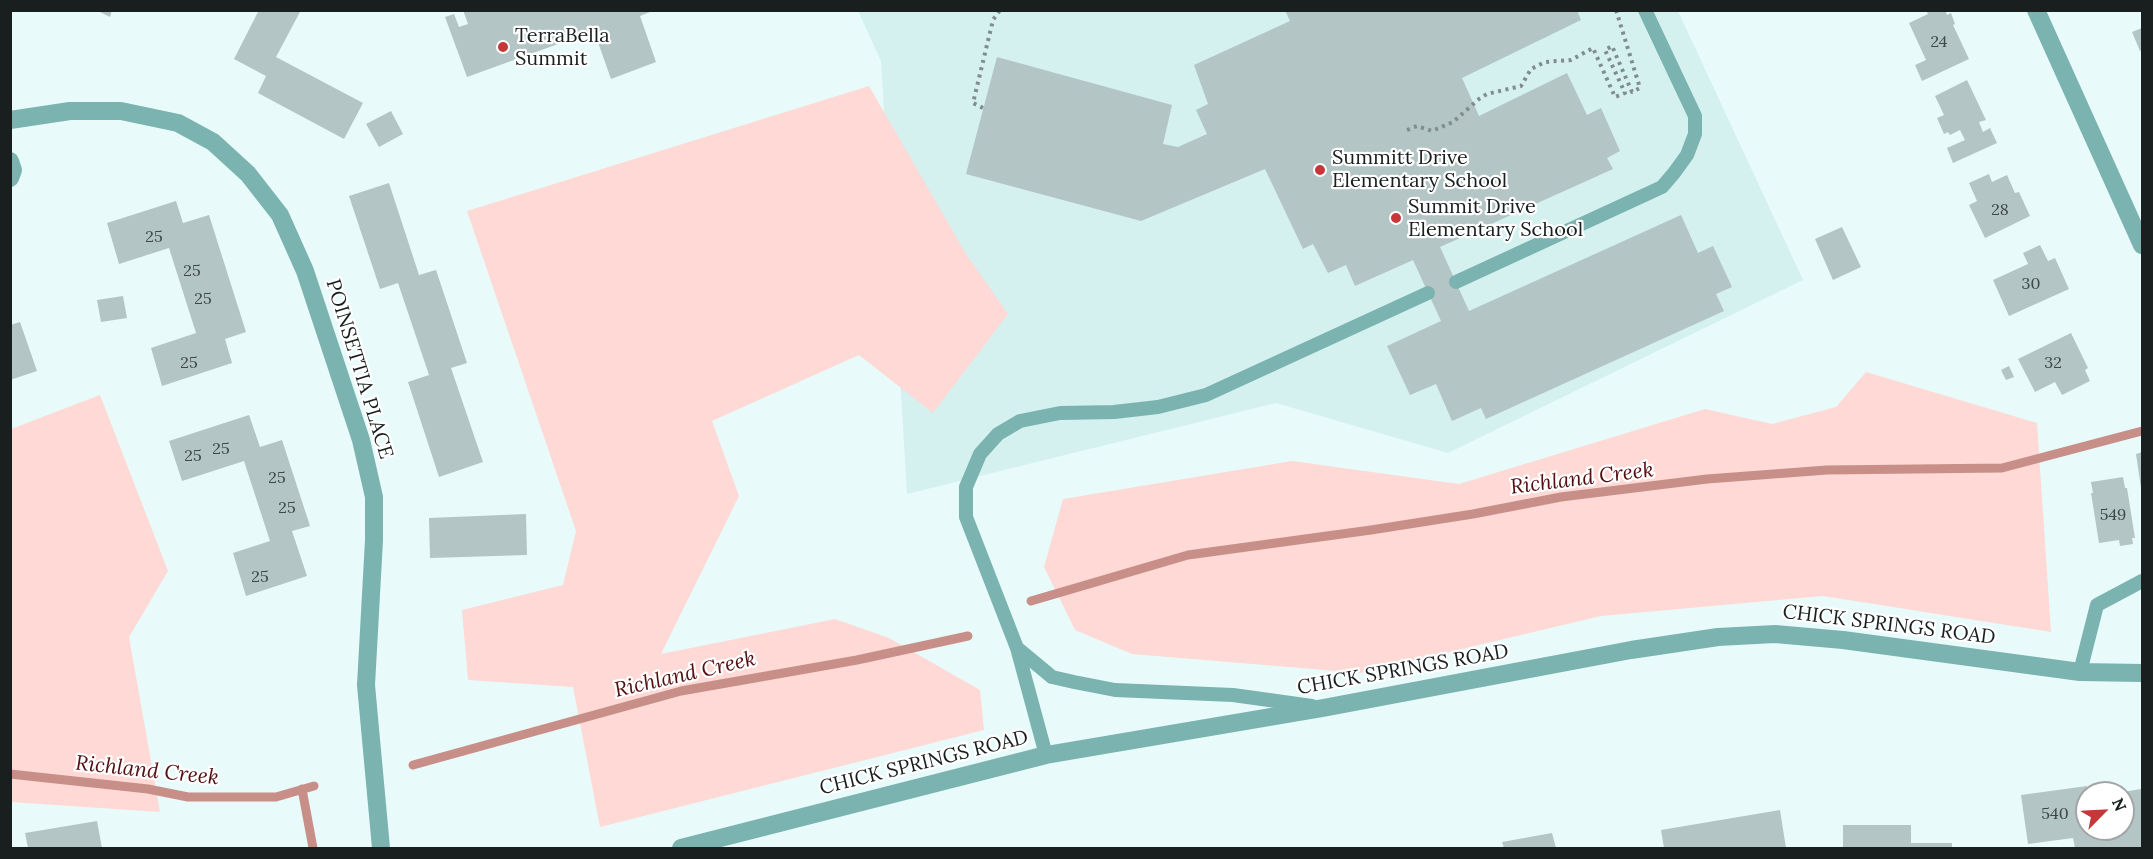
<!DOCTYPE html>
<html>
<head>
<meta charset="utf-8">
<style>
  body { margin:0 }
  #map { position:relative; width:2153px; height:859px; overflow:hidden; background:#e8fbfa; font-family:Lora,serif }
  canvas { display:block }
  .frame { position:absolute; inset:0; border:12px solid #181f1e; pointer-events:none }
  .north { position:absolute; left:2075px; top:781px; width:60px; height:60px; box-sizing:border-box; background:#fff; border:2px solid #a3a5a5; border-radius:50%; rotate:66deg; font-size:16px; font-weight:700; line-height:24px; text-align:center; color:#181f1e }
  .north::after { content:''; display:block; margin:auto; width:21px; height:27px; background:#c63738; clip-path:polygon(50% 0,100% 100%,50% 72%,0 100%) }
</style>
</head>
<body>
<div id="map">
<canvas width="2153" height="859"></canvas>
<div class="frame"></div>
<div class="north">N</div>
</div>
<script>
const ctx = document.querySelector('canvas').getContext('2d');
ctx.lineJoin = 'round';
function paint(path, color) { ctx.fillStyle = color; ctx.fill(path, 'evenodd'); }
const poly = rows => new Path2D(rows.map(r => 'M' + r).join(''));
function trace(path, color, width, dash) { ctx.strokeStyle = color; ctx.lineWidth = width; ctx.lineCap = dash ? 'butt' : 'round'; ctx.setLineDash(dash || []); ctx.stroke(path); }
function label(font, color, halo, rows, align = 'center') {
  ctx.font = font + ' Lora,serif'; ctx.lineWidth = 4.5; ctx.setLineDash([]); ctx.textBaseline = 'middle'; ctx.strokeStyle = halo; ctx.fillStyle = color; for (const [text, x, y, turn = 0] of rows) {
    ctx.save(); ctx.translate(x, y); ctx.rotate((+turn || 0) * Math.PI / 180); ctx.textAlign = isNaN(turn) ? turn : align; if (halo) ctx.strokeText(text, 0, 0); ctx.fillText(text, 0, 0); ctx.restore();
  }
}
paint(poly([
  [858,11,1678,11,1803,280,1448,453,1276,403,907,494,881,61]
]), '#d4f1ef');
paint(poly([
  [869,86,966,254,1008,314,933,413,859,355,712,421,739,496,661,654,835,619,889,638,980,690,984,730,600,827,573,687,468,680,462,610,563,585,576,531,467,211],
  [1866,372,2037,423,2051,632,1823,596,1601,616,1361,673,1132,654,1075,630,1044,567,1063,499,1292,461,1459,484,1705,409,1772,424,1836,407],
  [100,395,168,571,129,637,160,812,11,802,11,429]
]), '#fed9d5');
trace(poly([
  [1031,601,1188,555,1371,530,1473,514,1561,497,1707,479,1827,470,2002,468,2142,431],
  [413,765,681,691,857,660,968,636],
  [10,774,148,789,188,797,276,797,314,786],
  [302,789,313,848]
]), '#c88f89', 9);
paint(poly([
  [96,10,112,10,110,17],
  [259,10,301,10,276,57,363,103,344,139,258,93,266,76,234,59],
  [463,10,655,10,640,16,656,62,611,79,594,31,467,77,445,17,454,14,459,27,468,24],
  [1285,10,1577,10,1581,20,1462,78,1479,116,1567,73,1587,115,1601,108,1620,151,1607,158,1613,169,1440,247,1469,311,1681,215,1698,253,1713,246,1732,287,1716,294,1724,311,1486,419,1481,408,1452,421,1436,384,1410,395,1387,346,1441,321,1413,260,1355,286,1346,265,1328,273,1313,244,1303,249,1265,169,1141,221,966,174,997,57,1172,105,1163,144,1178,147,1207,134,1196,110,1208,104,1194,65,1290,21],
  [1926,10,1945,10,1947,15,1951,13,1955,24,1953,25,1969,59,1922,81,1915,65,1926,60,1909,23,1928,14],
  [2142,28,2142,50,2140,51,2132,32],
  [1967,80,1986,120,1979,122,1983,132,1990,128,1997,143,1953,163,1947,148,1965,140,1960,130,1950,135,1948,132,1944,134,1937,118,1944,115,1935,96],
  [391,111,403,134,379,147,366,124],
  [1989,174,1992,182,2007,175,2015,193,2019,192,2030,216,1985,238,1969,205,1977,201,1969,183],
  [389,183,419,275,436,270,467,363,451,368,483,462,439,477,408,382,429,375,398,283,380,289,349,196],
  [176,201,183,223,209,215,246,332,225,339,232,363,162,386,151,348,196,333,169,248,119,264,107,223],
  [1842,227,1861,267,1833,280,1815,239],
  [2040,245,2048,261,2055,258,2069,289,2009,316,1993,280,2028,264,2023,253],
  [123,296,127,318,101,322,97,300],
  [20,322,37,371,10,380,10,325],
  [2071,333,2088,368,2085,370,2090,381,2062,395,2055,382,2035,392,2018,359],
  [2009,366,2014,377,2006,380,2001,370],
  [249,415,260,447,282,440,310,526,292,531,307,576,246,596,233,553,270,541,244,461,182,481,169,441],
  [2142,452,2142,488,2141,488,2136,454],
  [2123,477,2125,488,2127,488,2135,538,2132,538,2133,544,2120,546,2119,540,2099,543,2091,493,2093,493,2091,482],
  [526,514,527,555,430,558,429,518],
  [2087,786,2087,829,2123,829,2123,792,2141,789,2142,847,2075,848,2073,838,2028,844,2021,795],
  [1780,810,1786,848,1664,848,1661,830],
  [97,821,102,848,28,848,25,833],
  [1843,825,1911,825,1911,843,1952,843,1952,848,1843,848],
  [1552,833,1556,848,1504,848,1502,842]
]), '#b3c5c4');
trace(poly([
  [983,108,973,103,993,20,1000,10],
  [1407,130,1417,126,1432,131,1453,122,1479,99,1487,94,1521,86,1531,69,1545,62,1571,60,1593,48,1615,97,1625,93,1605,50,1612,46,1632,92,1640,88,1616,10]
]), '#808d8c', 4, [3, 4.5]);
trace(poly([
  [1456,282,1662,187,1674,173,1687,155,1695,134,1695,116,1645,10],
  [1017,648,1052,677,1074,682,1115,690,1233,695,1312,706],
  [2080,672,2097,605,2142,581],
  [1046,755,1017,648,966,517,966,487,980,454,998,434,1020,421,1060,413,1114,412,1158,407,1206,395,1428,293]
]), '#7bb3b1', 14);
trace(poly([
  [2036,10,2142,245],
  [10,120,70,111,121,111,178,123,213,142,248,174,280,215,305,271,361,440,374,497,374,540,366,685,381,848],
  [10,161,13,170,10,178]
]), '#7bb3b1', 18);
trace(poly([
  [681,848,1046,755,1323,708,1631,650,1718,637,1775,634,1843,640,2080,672,2142,673]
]), '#7bb3b1', 18);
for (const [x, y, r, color] of [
  [503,47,6,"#c63738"],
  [1320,170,6,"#c63738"],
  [1396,218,6,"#c63738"]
]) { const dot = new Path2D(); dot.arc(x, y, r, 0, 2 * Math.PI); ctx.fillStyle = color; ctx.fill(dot); trace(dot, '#fff', 2); }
label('16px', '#3f4848', null, [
  ["24",1939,42],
  ["28",2000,210],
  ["25",154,237],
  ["25",192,271],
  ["30",2031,284],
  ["25",203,299],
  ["25",189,363],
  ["32",2053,363],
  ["25",221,449],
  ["25",193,456],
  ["25",277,478],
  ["25",287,508],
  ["549",2113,515],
  ["25",260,577],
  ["540",2055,814]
]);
label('20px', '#181f1e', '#fff', [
  ["TerraBella",515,36],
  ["Summit",515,59],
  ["Summitt Drive",1332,158],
  ["Elementary School",1332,181],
  ["Summit Drive",1408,207],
  ["Elementary School",1408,230]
], 'left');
label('20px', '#181f1e', '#fff', [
  ["POINSETTIA PLACE",359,369,73],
  ["CHICK SPRINGS ROAD",1889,625,7],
  ["CHICK SPRINGS ROAD",1403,670,-10],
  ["CHICK SPRINGS ROAD",924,763,-14]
]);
label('italic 21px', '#530d0f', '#fff', [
  ["Richland Creek",1582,479,-7],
  ["Richland Creek",685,675,-13],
  ["Richland Creek",147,771,6]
]);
</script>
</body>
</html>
